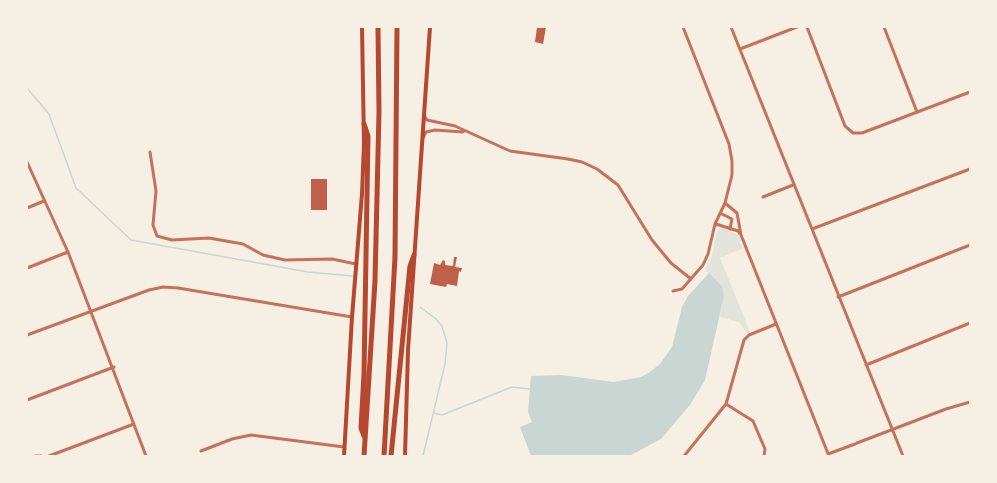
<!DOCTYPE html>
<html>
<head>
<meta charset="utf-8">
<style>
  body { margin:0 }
  #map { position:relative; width:997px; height:483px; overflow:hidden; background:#f6efe4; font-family:"Roboto Serif",serif }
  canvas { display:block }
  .frame { position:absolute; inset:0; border:28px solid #f6efe4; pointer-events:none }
</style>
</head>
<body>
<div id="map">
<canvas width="997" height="483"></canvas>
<div class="frame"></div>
</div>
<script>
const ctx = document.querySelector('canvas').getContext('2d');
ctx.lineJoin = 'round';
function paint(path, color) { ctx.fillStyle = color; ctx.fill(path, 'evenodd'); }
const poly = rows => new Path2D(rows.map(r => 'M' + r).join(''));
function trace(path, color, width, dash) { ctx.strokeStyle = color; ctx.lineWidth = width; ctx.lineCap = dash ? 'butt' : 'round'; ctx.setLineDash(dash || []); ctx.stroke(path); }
paint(poly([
  [721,227,737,234,743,248,720,258,750,332,747,333,739,322,720,317,724,296,714,278,705,270,712,256,717,231]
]), '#e2e4dc');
paint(poly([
  [709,273,722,286,724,296,705,380,690,405,661,439,629,456,531,456,520,427,532,422,528,412,531,376,561,375,614,382,641,377,650,372,660,364,672,347,682,307,688,296]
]), '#c9d6d2');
trace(poly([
  [27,88,49,114,76,188,131,240,308,272,353,276],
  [420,307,436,319,442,326,447,343,445,364,423,456],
  [434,413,442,415,512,387,530,389]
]), '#c9d6d2', 1.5);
paint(poly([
  [537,27,546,27,543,44,535,42],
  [311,179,327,179,327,210,311,210],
  [454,257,457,257,455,267,462,268,461,272,459,271,457,286,447,284,446,287,430,284,434,263,440,265,443,260,445,261,445,265,453,266]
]), '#bf614a');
trace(poly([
  [731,27,903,456],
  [807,27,845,126,853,133,862,133,970,92],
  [884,27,917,112],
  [740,49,797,27],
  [424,115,427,120,455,126,510,151,568,159,582,162,597,169,618,185,652,240,671,263,691,279],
  [423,138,426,132,435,130,463,132],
  [150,152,156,191,153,225,157,236,172,240,209,238,243,244,263,255,285,260,332,259,356,264],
  [27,162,68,252,146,456],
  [763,197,793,185],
  [725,203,737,213,741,235,829,456],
  [27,208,44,201],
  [720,213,732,219,730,229],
  [716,224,738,231,740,234],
  [812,229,970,169],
  [27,268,68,252],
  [673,291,682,289,703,265,708,254,715,224,725,203,732,175,732,161,729,144,683,27],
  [838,297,970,245],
  [27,335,149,290,163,287,178,288,352,317],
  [866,365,970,323],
  [27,400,114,367],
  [726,404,753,421,765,449,764,456],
  [857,443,946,409,970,402],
  [201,451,232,439,251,435,344,447],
  [828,454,855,444],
  [35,456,41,456],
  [49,456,134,424],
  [684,456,726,404,744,340,749,335,776,324]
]), '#c5725c', 3);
trace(poly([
  [344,456,352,317,362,194,364,144,362,27],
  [405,456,408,350,430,27]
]), '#b5482f', 4);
trace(poly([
  [364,124,368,136,364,374,361,428,364,436],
  [364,456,375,281,379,112,378,27],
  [384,456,395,257,397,27],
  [391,456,410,266,414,255]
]), '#b5482f', 5);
</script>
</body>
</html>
